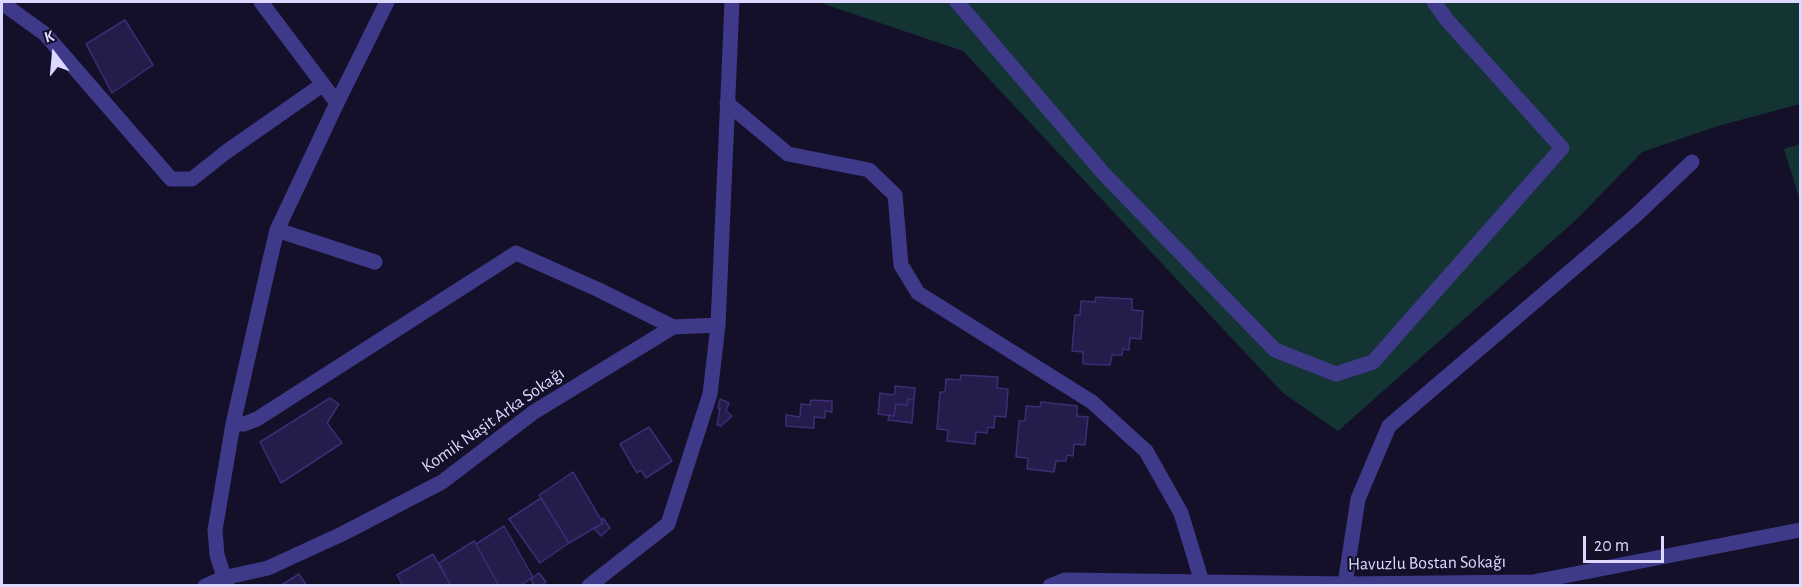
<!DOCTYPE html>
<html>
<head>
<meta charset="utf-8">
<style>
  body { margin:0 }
  #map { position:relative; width:1802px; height:587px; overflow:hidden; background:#141029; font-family:"Alegreya Sans",sans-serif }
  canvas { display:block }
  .frame { position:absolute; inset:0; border:3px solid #ddd8ff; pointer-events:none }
  .north { position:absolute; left:24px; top:24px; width:60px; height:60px; -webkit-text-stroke:4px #141029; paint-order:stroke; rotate:344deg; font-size:16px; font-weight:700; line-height:24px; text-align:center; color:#ddd8ff }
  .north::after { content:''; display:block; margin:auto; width:21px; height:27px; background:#ddd8ff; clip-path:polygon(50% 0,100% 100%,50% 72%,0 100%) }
  .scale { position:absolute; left:1583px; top:536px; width:81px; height:27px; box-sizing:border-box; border:3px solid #ddd8ff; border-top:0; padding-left:8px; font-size:18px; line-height:21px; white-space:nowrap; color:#ddd8ff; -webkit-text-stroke:4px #141029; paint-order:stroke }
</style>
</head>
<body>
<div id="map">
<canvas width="1802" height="587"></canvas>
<div class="frame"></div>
<div class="north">K</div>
<div class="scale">20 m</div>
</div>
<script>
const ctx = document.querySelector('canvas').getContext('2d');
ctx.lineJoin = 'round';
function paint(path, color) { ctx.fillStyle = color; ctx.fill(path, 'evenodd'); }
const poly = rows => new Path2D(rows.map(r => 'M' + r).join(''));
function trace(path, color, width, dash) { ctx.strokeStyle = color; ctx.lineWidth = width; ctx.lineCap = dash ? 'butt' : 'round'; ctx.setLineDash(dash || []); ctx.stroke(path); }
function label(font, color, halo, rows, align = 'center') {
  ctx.font = font + ' "Alegreya Sans",sans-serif'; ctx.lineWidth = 4.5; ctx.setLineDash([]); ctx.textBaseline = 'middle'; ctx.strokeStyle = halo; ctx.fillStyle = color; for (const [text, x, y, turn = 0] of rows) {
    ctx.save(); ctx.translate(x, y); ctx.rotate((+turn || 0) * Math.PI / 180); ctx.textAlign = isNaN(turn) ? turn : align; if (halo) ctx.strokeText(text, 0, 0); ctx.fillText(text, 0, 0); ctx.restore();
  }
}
paint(poly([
  [818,2,1800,2,1800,104,1718,126,1642,152,1577,219,1338,431,1283,393,963,51],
  [1800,144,1800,201,1784,149]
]), '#133433');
const building = poly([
  [125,20,153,65,112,93,86,44,125,20],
  [1096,297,1132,299,1132,310,1143,311,1141,339,1130,338,1129,350,1123,349,1122,355,1112,355,1110,365,1083,364,1083,352,1072,351,1075,315,1080,315,1081,301,1095,302,1096,297],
  [961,375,998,377,997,388,1008,389,1006,417,995,416,994,428,988,427,987,433,976,432,975,444,947,441,948,430,937,429,940,392,945,392,946,379,960,380,961,375],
  [895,386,915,388,914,400,908,399,907,405,896,404,894,416,878,414,880,393,893,395,895,393,895,386],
  [330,398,339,404,327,423,342,443,281,483,260,442,330,398],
  [720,399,729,403,726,411,732,416,721,426,717,425,720,409,718,408,720,399],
  [908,399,914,400,912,423,888,420,889,415,894,416,896,404,907,405,908,399],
  [811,400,832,401,832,412,825,411,825,418,814,417,814,428,786,426,786,415,800,417,801,404,810,405,811,400],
  [1041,402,1077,406,1077,416,1088,417,1085,445,1074,444,1073,456,1067,455,1066,461,1056,461,1054,472,1027,469,1028,458,1016,457,1019,421,1025,421,1026,406,1040,407,1041,402],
  [649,427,672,461,646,478,641,470,637,473,620,444,649,427],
  [573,472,603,523,569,543,539,495,573,472],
  [541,498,569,543,540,563,509,519,541,498],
  [603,518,610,528,601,536,594,528,603,523,601,520,603,518],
  [504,526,533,577,520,586,499,586,476,544,504,526],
  [474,541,476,544,499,586,451,586,439,563,474,541],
  [433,554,451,586,403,586,397,575,433,554],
  [539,573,546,582,541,586,534,586,531,579,539,573],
  [299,574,307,586,280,586,299,574]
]);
paint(building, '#251c4b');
trace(building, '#3c2d77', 1.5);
trace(poly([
  [957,2,1103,173,1275,350,1336,374,1373,362,1562,148,1447,20,1434,2]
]), '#3e3a89', 15);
trace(poly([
  [2,3,45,34,171,179,192,179,226,152,322,85],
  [337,103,387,2],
  [727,103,788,154,869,170,895,195,901,265,918,293,1092,402,1146,451,1181,513,1202,582],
  [277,230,375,262],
  [233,424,244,424,257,419,516,253,599,290,673,327],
  [1345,584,1358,499,1389,426,1635,216,1692,162],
  [205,586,223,578,268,568,342,534,442,482,534,412,673,327,718,325],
  [227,586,217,555,215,530,233,424,269,264,277,230,337,103,261,2],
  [589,586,668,524,710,394,718,325,732,2],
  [1050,586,1065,580,1345,584,1533,582,1800,530]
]), '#3e3a89', 15);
label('18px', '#ddd8ff', '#141029', [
  ["Komik Naşit Arka Sokağı",493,420,-35],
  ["Havuzlu Bostan Sokağı",1427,563,-1]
]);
</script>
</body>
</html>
